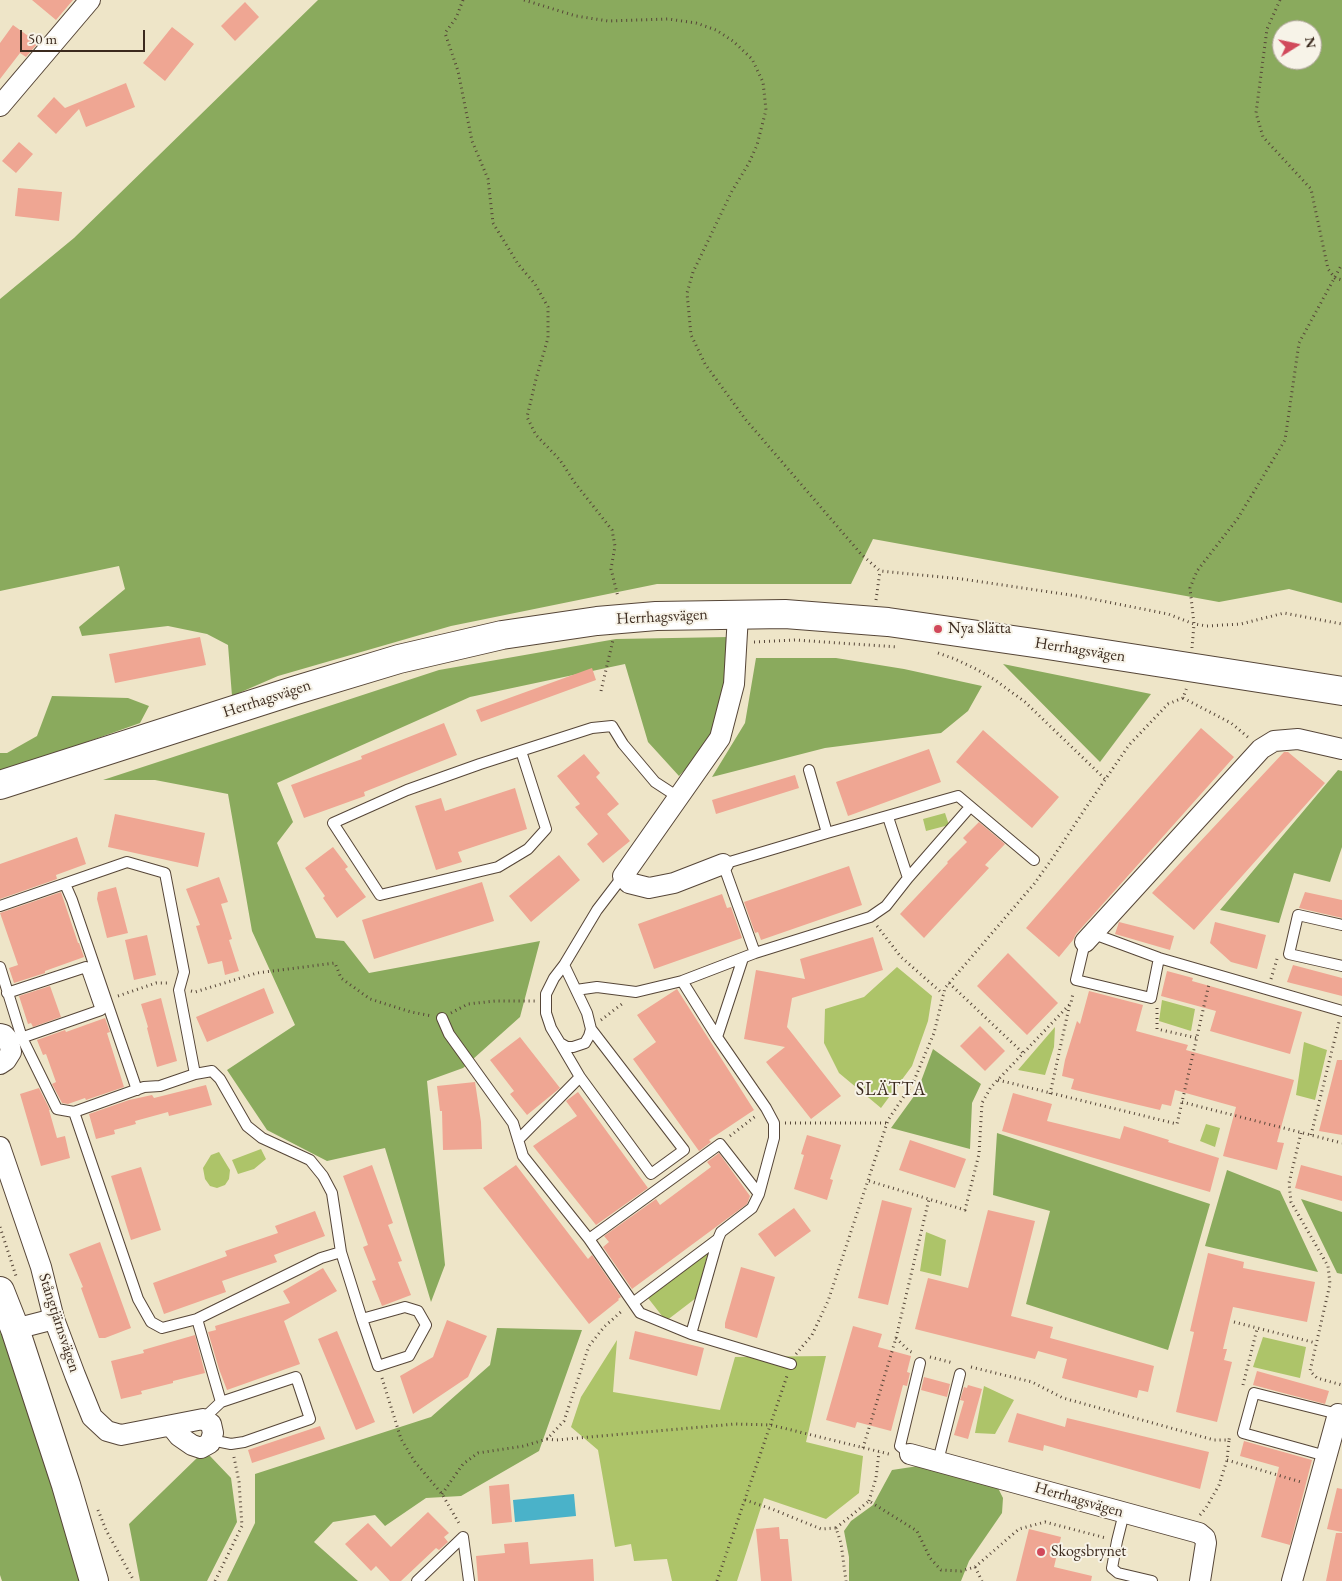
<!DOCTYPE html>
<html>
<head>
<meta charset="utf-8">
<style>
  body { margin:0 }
  #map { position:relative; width:1342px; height:1581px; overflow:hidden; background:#eee5c8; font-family:"EB Garamond",serif }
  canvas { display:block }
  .north { position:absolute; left:1272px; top:20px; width:50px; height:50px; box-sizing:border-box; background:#f7f3e8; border:1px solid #aca397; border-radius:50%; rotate:80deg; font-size:14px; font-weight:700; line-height:20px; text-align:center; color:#3b2a1e }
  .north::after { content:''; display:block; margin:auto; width:18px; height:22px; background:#d1495b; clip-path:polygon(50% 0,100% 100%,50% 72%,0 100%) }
  .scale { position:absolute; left:20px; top:30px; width:125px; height:22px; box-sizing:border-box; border:2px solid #3b2a1e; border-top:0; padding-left:6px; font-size:15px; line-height:18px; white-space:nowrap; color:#3b2a1e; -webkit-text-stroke:4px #f7f3e8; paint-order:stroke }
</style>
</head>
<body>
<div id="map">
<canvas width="1342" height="1581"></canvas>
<div class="north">N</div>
<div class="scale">50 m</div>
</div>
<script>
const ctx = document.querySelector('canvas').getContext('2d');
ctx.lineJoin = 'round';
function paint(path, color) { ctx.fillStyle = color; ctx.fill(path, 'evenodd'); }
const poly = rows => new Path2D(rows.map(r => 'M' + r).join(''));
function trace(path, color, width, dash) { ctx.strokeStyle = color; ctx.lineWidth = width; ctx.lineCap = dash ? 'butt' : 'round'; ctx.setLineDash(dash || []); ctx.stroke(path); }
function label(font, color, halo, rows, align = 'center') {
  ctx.font = font + ' "EB Garamond",serif'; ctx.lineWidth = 4; ctx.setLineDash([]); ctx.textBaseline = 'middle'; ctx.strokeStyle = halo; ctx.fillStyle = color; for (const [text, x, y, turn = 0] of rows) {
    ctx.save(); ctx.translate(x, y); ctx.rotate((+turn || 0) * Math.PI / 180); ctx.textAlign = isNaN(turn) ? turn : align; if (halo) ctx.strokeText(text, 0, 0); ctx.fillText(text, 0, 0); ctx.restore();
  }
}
paint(poly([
  [945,813,949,825,926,831,923,819],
  [897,967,932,996,928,1021,912,1066,881,1108,839,1073,824,1043,825,1009,864,997],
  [1162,1000,1195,1009,1191,1031,1159,1021],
  [1055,1027,1054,1047,1045,1075,1018,1070],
  [1304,1042,1327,1050,1315,1100,1296,1095],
  [1206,1124,1220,1128,1215,1147,1200,1141],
  [261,1149,266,1159,254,1169,238,1174,232,1160],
  [219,1152,230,1170,229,1179,225,1185,217,1188,210,1186,205,1179,203,1168,211,1155],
  [926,1232,946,1240,941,1276,920,1271],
  [708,1253,696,1298,666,1321,648,1298],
  [1263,1337,1306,1347,1300,1378,1253,1367],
  [617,1340,613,1392,720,1410,735,1357,826,1356,806,1442,863,1456,859,1493,826,1519,764,1498,737,1581,672,1581,667,1559,634,1561,631,1544,615,1547,598,1450,571,1427,581,1397],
  [984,1386,1014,1400,995,1434,975,1433]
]), '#adc469');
paint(poly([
  [318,0,1342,0,1342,603,1289,589,1219,602,873,539,851,584,657,584,451,626,278,676,232,696,228,645,207,634,168,626,82,636,79,627,125,589,119,566,0,591,0,299,74,238],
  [1282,30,1312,30,1312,60,1282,60],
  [729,637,725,707,708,745,679,776,648,742,625,664,470,697,277,783,293,822,277,843,316,938,344,941,369,973,540,941,520,1017,463,1068,427,1081,445,1265,431,1302,385,1148,327,1161,267,1130,227,1070,295,1025,252,931,228,794,155,780,103,780,439,670,616,639],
  [756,658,836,658,904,669,982,686,968,711,941,733,825,748,712,777,745,723],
  [1003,664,1151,694,1100,762],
  [52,696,128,698,149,706,140,723,0,773,0,753,7,753,37,736],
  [1338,770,1342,771,1342,847,1330,882,1294,873,1279,923,1220,910],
  [933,1049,981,1084,972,1103,970,1149,891,1128,917,1092],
  [997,1133,1210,1204,1168,1350,1026,1304,1050,1211,993,1195],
  [1227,1170,1280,1191,1318,1272,1205,1246],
  [1301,1199,1342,1212,1342,1274,1337,1273],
  [0,1327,82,1581,2,1581,0,1575],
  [497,1328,582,1330,539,1451,461,1496,426,1498,385,1526,375,1515,333,1522,314,1542,358,1581,227,1581,255,1523,255,1474,431,1417,490,1365],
  [199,1456,210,1456,231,1478,237,1522,207,1581,140,1581,129,1524],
  [925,1465,997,1486,1003,1498,1002,1513,969,1561,961,1581,849,1581,849,1557,844,1531,851,1521,873,1505,892,1470]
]), '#8aaa5d');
paint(poly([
  [574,1494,576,1516,515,1522,513,1500]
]), '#4ab2c9');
paint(poly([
  [32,0,73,0,56,20],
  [245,2,259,17,235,41,221,26],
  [13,25,38,43,26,57,20,53,0,79,0,43],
  [172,27,194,44,165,81,143,63],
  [126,83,135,107,86,127,79,109,56,134,37,116,54,97,65,108],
  [19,142,33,154,16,173,2,161],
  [18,188,62,192,59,221,15,216],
  [200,637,206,665,115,683,109,654],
  [592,668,596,680,481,722,476,710],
  [444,723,457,755,364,792,365,796,304,818,291,785,362,759,361,756],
  [1201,728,1234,757,1076,934,1073,940,1059,957,1026,928],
  [983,730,1059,797,1032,828,956,762],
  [929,749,941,782,848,816,836,782],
  [1284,752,1288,752,1325,783,1194,930,1152,893],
  [584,754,600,773,596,777,619,804,607,814,630,841,603,863,587,844,598,834,575,807,580,804,557,776],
  [795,775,799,788,716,814,712,800],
  [515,788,527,829,458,852,462,862,436,870,415,806,441,798,445,811],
  [115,814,205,833,198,867,108,847],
  [979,822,1005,844,985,865,989,868,924,938,900,914,948,863,947,862,967,842,963,838],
  [77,837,86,864,56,875,57,879,0,899,0,864],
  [333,847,348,867,345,869,366,897,337,918,323,898,325,896,305,868],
  [559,855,580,880,531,922,509,896],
  [849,866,862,905,761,940,758,932,755,933,744,902],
  [219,877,228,902,221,904,232,939,229,940,239,971,225,975,222,961,208,964,196,926,200,925,186,889],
  [482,882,494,921,374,959,362,920],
  [116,887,128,933,107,938,97,899,98,892],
  [61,892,78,943,79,943,84,957,45,971,45,973,14,983,9,968,18,965,0,913],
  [1305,892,1342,900,1342,918,1299,908],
  [722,894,727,908,731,907,742,938,654,969,638,924],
  [1119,922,1174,936,1170,950,1115,934],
  [1215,922,1266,935,1257,969,1231,962,1210,943],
  [147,935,156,975,134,980,125,940],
  [873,937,883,970,792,998,787,1027,841,1096,811,1119,766,1062,785,1047,744,1039,756,970,805,979,800,959],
  [1008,953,1058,1003,1027,1035,977,986],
  [1293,965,1342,978,1342,996,1287,982],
  [1167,971,1193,978,1192,981,1302,1012,1290,1054,1210,1031,1216,1011,1161,996],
  [50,986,61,1017,33,1027,31,1023,28,1024,19,996],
  [264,988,274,1013,207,1042,196,1017],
  [677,989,754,1110,709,1140,711,1142,699,1151,633,1059,656,1042,637,1015],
  [1089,991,1143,1005,1136,1031,1188,1045,1186,1050,1294,1080,1277,1142,1284,1143,1277,1170,1223,1156,1236,1107,1175,1090,1171,1106,1162,1104,1160,1110,1071,1089,1074,1079,1062,1076,1065,1060,1077,1021,1080,1024],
  [161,998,177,1061,157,1067,147,1028,148,1027,141,1004],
  [105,1018,110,1032,107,1033,124,1087,86,1100,85,1098,68,1104,62,1103,52,1084,56,1082,46,1054,43,1055,37,1040,65,1030,66,1032],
  [980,1026,1005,1051,985,1071,960,1046],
  [520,1037,560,1088,527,1115,510,1094,514,1091,490,1060],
  [1337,1060,1342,1060,1342,1135,1319,1131],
  [475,1082,481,1122,482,1149,443,1150,442,1111,440,1111,437,1086],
  [206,1085,212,1105,169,1116,168,1112,135,1121,136,1124,114,1130,115,1134,96,1139,89,1114,129,1100,152,1095,154,1098],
  [39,1088,50,1110,49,1110,57,1138,65,1136,70,1158,41,1166,20,1094],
  [578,1092,648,1188,596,1225,533,1146,577,1116,566,1101],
  [1013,1093,1052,1104,1047,1121,1120,1139,1124,1126,1169,1140,1168,1142,1219,1158,1210,1192,1002,1131],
  [807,1135,841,1145,830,1179,833,1180,827,1200,794,1189,804,1155,801,1154],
  [910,1140,966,1159,955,1188,899,1170],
  [719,1153,750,1196,747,1204,632,1289,603,1247,609,1242,604,1236,656,1199,660,1205,711,1167,707,1162],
  [372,1165,393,1223,388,1225,402,1261,398,1262,411,1295,382,1306,372,1281,376,1280,363,1247,368,1245,343,1176],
  [516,1165,588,1259,592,1255,621,1297,618,1299,619,1300,589,1324,483,1188],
  [1301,1165,1342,1176,1342,1201,1295,1188],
  [141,1167,161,1230,131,1240,111,1176],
  [882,1200,912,1208,888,1305,858,1298],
  [794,1208,811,1231,775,1257,758,1234],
  [988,1210,1035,1221,1011,1316,1053,1327,1050,1338,1154,1366,1148,1392,1139,1390,1137,1398,1062,1378,1067,1359,1038,1351,1035,1359,915,1329,928,1278,968,1288],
  [315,1211,325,1236,274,1255,277,1262,222,1281,226,1292,164,1314,153,1283,227,1256,225,1251,278,1233,275,1226],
  [100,1242,131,1328,105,1338,99,1338,81,1288,83,1287,69,1254],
  [1208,1253,1244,1262,1243,1268,1315,1282,1307,1322,1233,1307,1223,1349,1227,1349,1224,1360,1232,1362,1217,1422,1176,1412,1194,1332,1190,1331],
  [741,1267,775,1277,757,1338,725,1328,725,1323],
  [323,1268,337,1291,284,1321,300,1364,227,1390,219,1369,208,1332,216,1330,215,1326,290,1303,283,1291],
  [447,1320,487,1336,468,1377,413,1414,400,1376,433,1357],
  [853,1326,882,1334,878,1347,911,1356,907,1372,910,1373,907,1386,903,1385,891,1431,857,1422,855,1428,826,1420],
  [337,1331,375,1422,356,1430,318,1339],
  [635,1331,704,1348,697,1376,629,1359],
  [195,1335,205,1373,173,1381,173,1383,141,1391,142,1394,121,1399,111,1361,144,1353,143,1350],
  [1257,1371,1329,1391,1325,1404,1253,1385],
  [924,1377,950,1384,947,1397,921,1390],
  [968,1385,982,1389,968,1439,954,1435,964,1401,960,1400,964,1387,967,1388],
  [1017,1413,1065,1427,1067,1418,1209,1452,1200,1489,1044,1445,1043,1451,1008,1442],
  [320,1426,325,1439,252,1463,248,1450],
  [1244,1441,1312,1460,1290,1545,1261,1537,1279,1467,1240,1456],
  [509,1484,512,1522,492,1524,489,1486],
  [1337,1488,1342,1489,1342,1532,1327,1529],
  [428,1512,449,1533,444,1537,448,1542,439,1550,436,1548,401,1581,390,1581,376,1566,371,1571,345,1544,368,1523,391,1547],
  [779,1527,780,1539,788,1539,792,1581,761,1581,756,1529],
  [1029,1529,1061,1537,1054,1567,1092,1576,1091,1581,1016,1581],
  [1336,1533,1342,1533,1342,1581,1326,1581],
  [528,1542,530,1564,593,1559,594,1581,478,1581,476,1556,505,1553,504,1544]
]), '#efa693');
const lane = poly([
  [521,751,546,829,528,849,498,867,380,895,333,823,407,790,480,764,592,728,612,726,623,744,655,782,678,797],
  [888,817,908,878],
  [827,833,958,796,1034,860],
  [65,884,72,900,137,1090],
  [0,906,127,862,165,873,184,972,179,990,195,1074],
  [1342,925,1298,915,1289,954,1342,966],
  [1094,934,1159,958,1342,1011],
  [1085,942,1076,980,1151,998,1159,958],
  [755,953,723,864,827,833,809,770],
  [564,965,587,1013,591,1029,589,1036,585,1043,573,1047,567,1047,560,1043,551,1028,546,1013,546,994,554,978,564,965,597,910,623,876],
  [0,967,22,1038,57,1109,74,1112,144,1087,160,1086,195,1074,212,1071,220,1079,247,1126,262,1138,310,1160,323,1176,332,1193,341,1252,362,1319,378,1366,409,1356,426,1325,418,1311,405,1307,362,1319],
  [576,990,597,987,636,992,682,981,755,953,870,917,886,906,908,878,970,807],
  [7,993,86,967,101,1010,18,1039],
  [442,1018,449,1034,513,1123,523,1156,589,1239,640,1313,691,1334,791,1364],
  [717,1037,743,958],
  [560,1043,580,1077,651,1174,684,1150,591,1029],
  [74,1112,138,1299,151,1322,162,1328,197,1319,321,1258,341,1252],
  [518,1140,580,1077],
  [589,1239,720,1144,759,1194],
  [634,1302,718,1239,721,1232,752,1208,759,1194,774,1138,774,1123,766,1108,717,1037,682,981],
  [197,1319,221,1402],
  [691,1334,718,1239],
  [203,1419,221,1402,296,1377,310,1419,244,1442,231,1444,211,1440],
  [910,1454,900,1446,920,1363],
  [1326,1456,1243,1433,1254,1393,1338,1414],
  [938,1461,960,1374],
  [1124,1513,1117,1541,1112,1568,1118,1573,1152,1581],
  [417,1581,463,1537,469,1581]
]);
const street = poly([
  [0,106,90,0],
  [723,864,674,883,649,888,629,883,623,876,720,738,734,684,738,615],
  [1085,942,1261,749,1274,741,1298,739,1342,749],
  [0,1034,4,1035,9,1041,11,1052,6,1060,0,1064],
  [0,1147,41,1267,54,1319,75,1375,92,1417,107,1431,121,1435,203,1419,211,1424,213,1433,210,1443,201,1448,192,1445,179,1436,171,1426],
  [15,1329,54,1319],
  [910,1454,1199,1533,1205,1538,1206,1543,1200,1581],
  [1292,1581,1338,1414]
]);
const secondary = poly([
  [0,785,293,691,399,659,502,635,597,621,656,616,785,614,888,622,1041,644,1342,691],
  [0,1291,15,1329,66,1485,94,1581]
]);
trace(lane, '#564638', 12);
trace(street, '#564638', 22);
trace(secondary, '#564638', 30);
trace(poly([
  [463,0,456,18,445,33,458,71,472,141,488,179,493,223,518,264,535,284,548,307,548,338,536,379,527,417,536,435,560,460,575,483,612,530,615,546,611,569,618,597],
  [524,0,576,16,608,21,668,19,696,23,716,30,733,41,752,59,763,82,766,110,757,145,749,163,732,191,693,272,687,293,691,335,705,364,746,420,861,554,880,571,962,579,1077,596,1168,614,1194,624,1207,626,1241,624,1284,613,1342,624],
  [1280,0,1267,29,1256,113,1263,137,1311,189,1328,269,1335,278,1342,280],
  [876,600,880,571],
  [754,642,795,640,898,647],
  [1192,648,1194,624,1190,588,1197,571,1238,518,1285,440,1299,343,1342,264],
  [938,653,955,659,976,669,995,680,1025,702,1105,779],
  [601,691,613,640],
  [1183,698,1231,723,1249,738],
  [877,926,901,957,943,994],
  [1271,979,1277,959],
  [949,983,1023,1053],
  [191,991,195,992,257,973,335,963,341,978,370,999,411,1012,432,1016],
  [118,996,156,983,169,983],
  [1157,1008,1157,1029,1197,1038],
  [451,1013,468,1004,495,1001,535,1001],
  [601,1020,622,1004],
  [998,1080,1177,1124,1209,984],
  [1050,1094,1070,1003],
  [1182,1102,1342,1143],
  [785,1123,887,1123],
  [1301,1133,1289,1183,1291,1202,1328,1266,1330,1284,1310,1371,1317,1378,1342,1385],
  [1311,1135,1339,1022],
  [730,1136,757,1115],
  [869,1181,965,1210,979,1154,982,1103,991,1087,1071,1003,1073,993],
  [0,1227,16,1276],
  [1234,1322,1316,1343],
  [896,1338,909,1351,914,1353],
  [796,1354,812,1335,828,1301,888,1120,913,1083,934,1033,945,988,1034,884,1052,859,1085,809,1129,745,1168,704,1183,698,1187,687],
  [930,1357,953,1363],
  [971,1367,1032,1382,1063,1398,1214,1440,1229,1440,1230,1435],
  [382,1378,401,1439,415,1462,442,1494,460,1525],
  [1243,1385,1257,1329],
  [547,1439,556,1440,735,1424,771,1425,889,1454],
  [863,1448,896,1338,929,1199],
  [1227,1460,1301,1482],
  [442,1494,463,1464,478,1453,524,1446,547,1439,564,1421,589,1346,604,1327,623,1310],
  [745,1500,772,1509,821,1529,836,1528,841,1543,846,1581],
  [869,1501,876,1478,879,1452],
  [98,1510,106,1530,134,1581],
  [1200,1515,1206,1508,1219,1485,1227,1460,1229,1440],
  [836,1528,869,1501,917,1531,930,1558,941,1570,961,1571,975,1567,1019,1529,1045,1522,1106,1538],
  [975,1567,982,1581],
  [215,1581,242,1526,239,1482,234,1457],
  [717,1581,787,1376]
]), '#564638', 3, [1, 4]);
trace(lane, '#fff', 10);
trace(street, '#fff', 20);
trace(secondary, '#fff', 28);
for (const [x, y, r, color] of [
  [938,629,5,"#d1495b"],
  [1041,1552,5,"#d1495b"]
]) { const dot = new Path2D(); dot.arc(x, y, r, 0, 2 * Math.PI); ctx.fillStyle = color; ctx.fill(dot); trace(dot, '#f7f3e8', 2); }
label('16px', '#3b2a1e', '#f7f3e8', [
  ["Herrhagsvägen",662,617,-3],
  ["Herrhagsvägen",1080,650,9],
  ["Herrhagsvägen",267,699,-18],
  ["Stångtjärnsvägen",59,1323,72],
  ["Herrhagsvägen",1079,1500,16]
]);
label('16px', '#3b2a1e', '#f7f3e8', [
  ["Nya Slätta",948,629],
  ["Skogsbrynet",1051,1552]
], 'left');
ctx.letterSpacing = '1px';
label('18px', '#3b2a1e', '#f7f3e8', [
  ["SLÄTTA",891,1090]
]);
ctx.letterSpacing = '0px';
</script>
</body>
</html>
